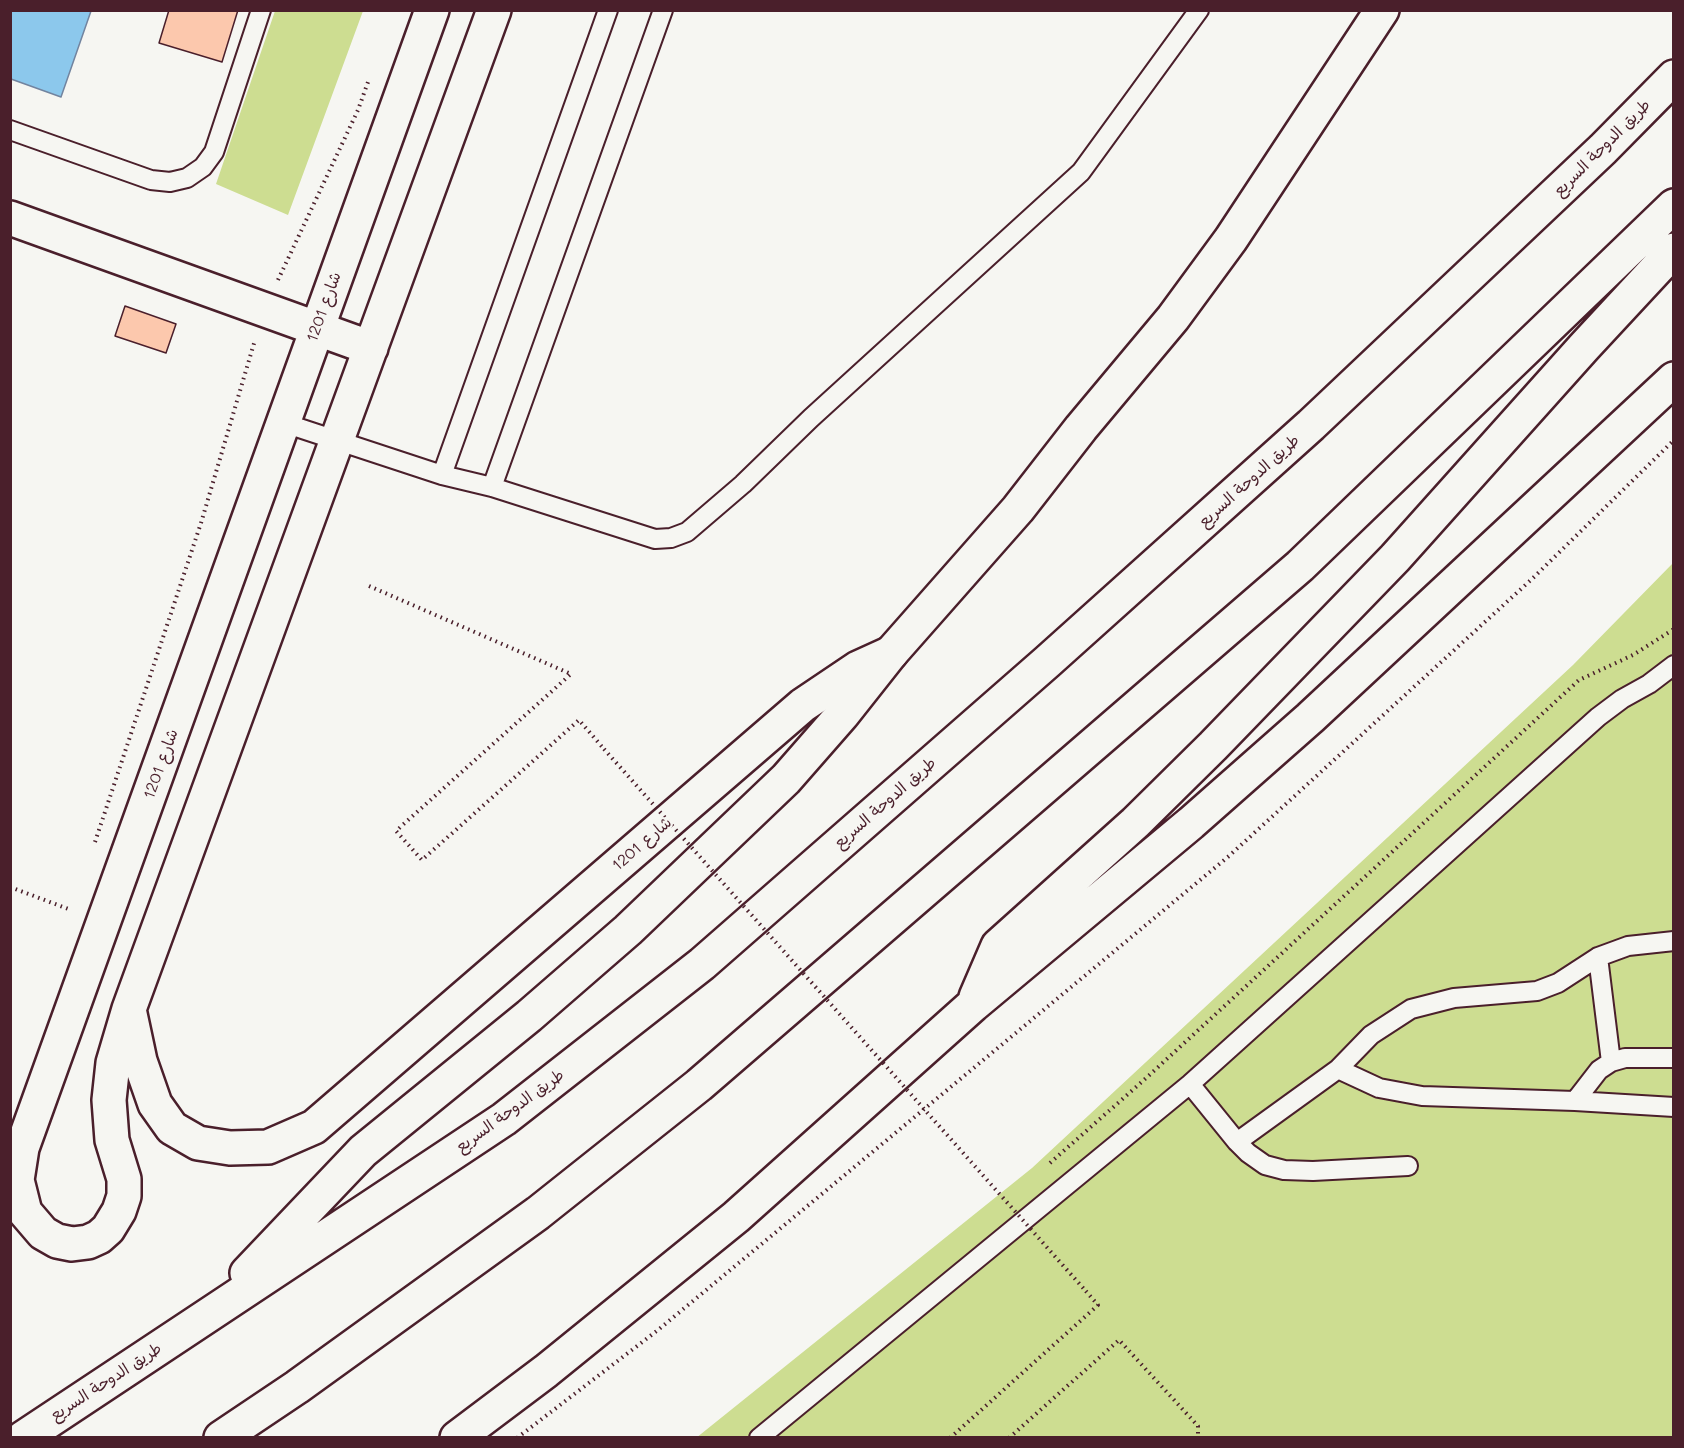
<!DOCTYPE html>
<html>
<head>
<meta charset="utf-8">
<style>
  body { margin:0 }
  #map { position:relative; width:1684px; height:1448px; overflow:hidden; background:#f6f6f2; font-family:Mali,sans-serif }
  canvas { display:block }
  .frame { position:absolute; inset:0; border:12px solid #4a1f2b; pointer-events:none }
</style>
</head>
<body>
<div id="map">
<canvas width="1684" height="1448"></canvas>
<div class="frame"></div>
</div>
<script>
const ctx = document.querySelector('canvas').getContext('2d');
ctx.lineJoin = 'round';
function paint(path, color) { ctx.fillStyle = color; ctx.fill(path, 'evenodd'); }
const poly = rows => new Path2D(rows.map(r => 'M' + r).join(''));
function trace(path, color, width, dash) { ctx.strokeStyle = color; ctx.lineWidth = width; ctx.lineCap = dash ? 'butt' : 'round'; ctx.setLineDash(dash || []); ctx.stroke(path); }
function label(font, color, halo, rows, align = 'center') {
  ctx.font = font + ' Mali,"Playpen Sans Arabic",sans-serif'; ctx.lineWidth = 4.5; ctx.setLineDash([]); ctx.textBaseline = 'middle'; ctx.strokeStyle = halo; ctx.fillStyle = color; for (const [text, x, y, turn = 0] of rows) {
    ctx.save(); ctx.translate(x, y); ctx.rotate((+turn || 0) * Math.PI / 180); ctx.textAlign = isNaN(turn) ? turn : align; if (halo) ctx.strokeText(text, 0, 0); ctx.fillText(text, 0, 0); ctx.restore();
  }
}
paint(poly([
  [275,11,363,11,288,215,216,184],
  [1673,563,1673,1437,696,1438,1032,1168,1573,665]
]), '#cddd91');
const water = poly([
  [10,11,91,11,61,97,11,79,10,11]
]);
paint(water, '#8cc8ec');
trace(water, '#72849f', 1.5);
const building = poly([
  [169,10,238,10,222,62,159,43,169,10],
  [125,306,176,324,166,353,115,336,125,306]
]);
paint(building, '#fcc8ad');
trace(building, '#4a1f2b', 1.5);
const lane = poly([
  [10,130,151,180,170,182,187,178,203,167,214,152,261,10],
  [284,423,442,475,492,487,655,539,671,538,687,532,743,484,811,418,1081,172,1199,10],
  [442,475,608,10],
  [492,487,663,10],
  [1598,957,1611,1062],
  [1338,1069,1379,1088,1422,1096,1575,1101,1674,1107],
  [1190,1084,1237,1142,1248,1153,1265,1165,1284,1170,1313,1171,1408,1166],
  [1575,1101,1599,1070,1611,1062,1625,1058,1674,1058],
  [1237,1142,1338,1069,1371,1035,1411,1009,1454,998,1537,991,1558,983,1598,957,1628,946,1674,941],
  [759,1438,1190,1084,1598,717,1622,699,1649,684,1674,665]
]);
const street = poly([
  [432,10,22,1148,17,1180,25,1212,43,1233,57,1241,72,1244,88,1242,99,1237,108,1229,119,1211,124,1196,124,1179,112,1140,109,1100,113,1063,129,1009,494,10],
  [10,218,371,348],
  [130,1014,140,1061,155,1104,172,1128,198,1143,230,1148,268,1147,314,1127,803,705,858,668,891,653]
]);
const highway = poly([
  [976,997,998,946,1135,823,1213,746,1395,558,1584,347,1674,250],
  [247,1273,363,1151,529,1016,628,930,786,779,842,715,891,653,1018,509,1081,428,1173,318,1231,239,1382,10],
  [23,1438,504,1119,702,964,1047,662,1311,425,1603,149,1674,77],
  [221,1438,297,1387,538,1213,699,1085,1300,566,1674,206],
  [457,1438,546,1371,736,1217,973,1005,1191,823,1310,718,1674,379]
]);
trace(lane, '#4a1f2b', 22);
trace(street, '#4a1f2b', 38);
trace(highway, '#4a1f2b', 38);
trace(poly([
  [278,280,358,110,368,82],
  [369,586,571,674,396,831,422,860,579,720,604,749],
  [95,842,201,523,255,340],
  [10,887,71,910],
  [1050,1163,1144,1080,1579,680,1633,655,1674,629],
  [517,1438,658,1330,1229,856,1533,578,1674,440],
  [950,1438,1098,1305,1084,1289],
  [1009,1438,1119,1340,1198,1426,1198,1438]
]), '#4a1f2b', 4, [1.5, 4.5]);
trace(lane, '#f6f6f2', 18);
trace(street, '#f6f6f2', 33);
trace(highway, '#f6f6f2', 33);
trace(poly([
  [604,749,1084,1289]
]), '#4a1f2b', 4, [1.5, 4.5]);
label('16px', '#4a1f2b', '#f6f6f2', [
  ["طريق الدوحة السريع",1602,148,-45],
  ["شارع 1201",324,307,-70],
  ["طريق الدوحة السريع",1249,481,-42],
  ["شارع 1201",161,764,-70],
  ["طريق الدوحة السريع",885,803,-41],
  ["شارع 1201",642,844,-41],
  ["طريق الدوحة السريع",510,1111,-36],
  ["طريق الدوحة السريع",106,1382,-33]
]);
</script>
</body>
</html>
